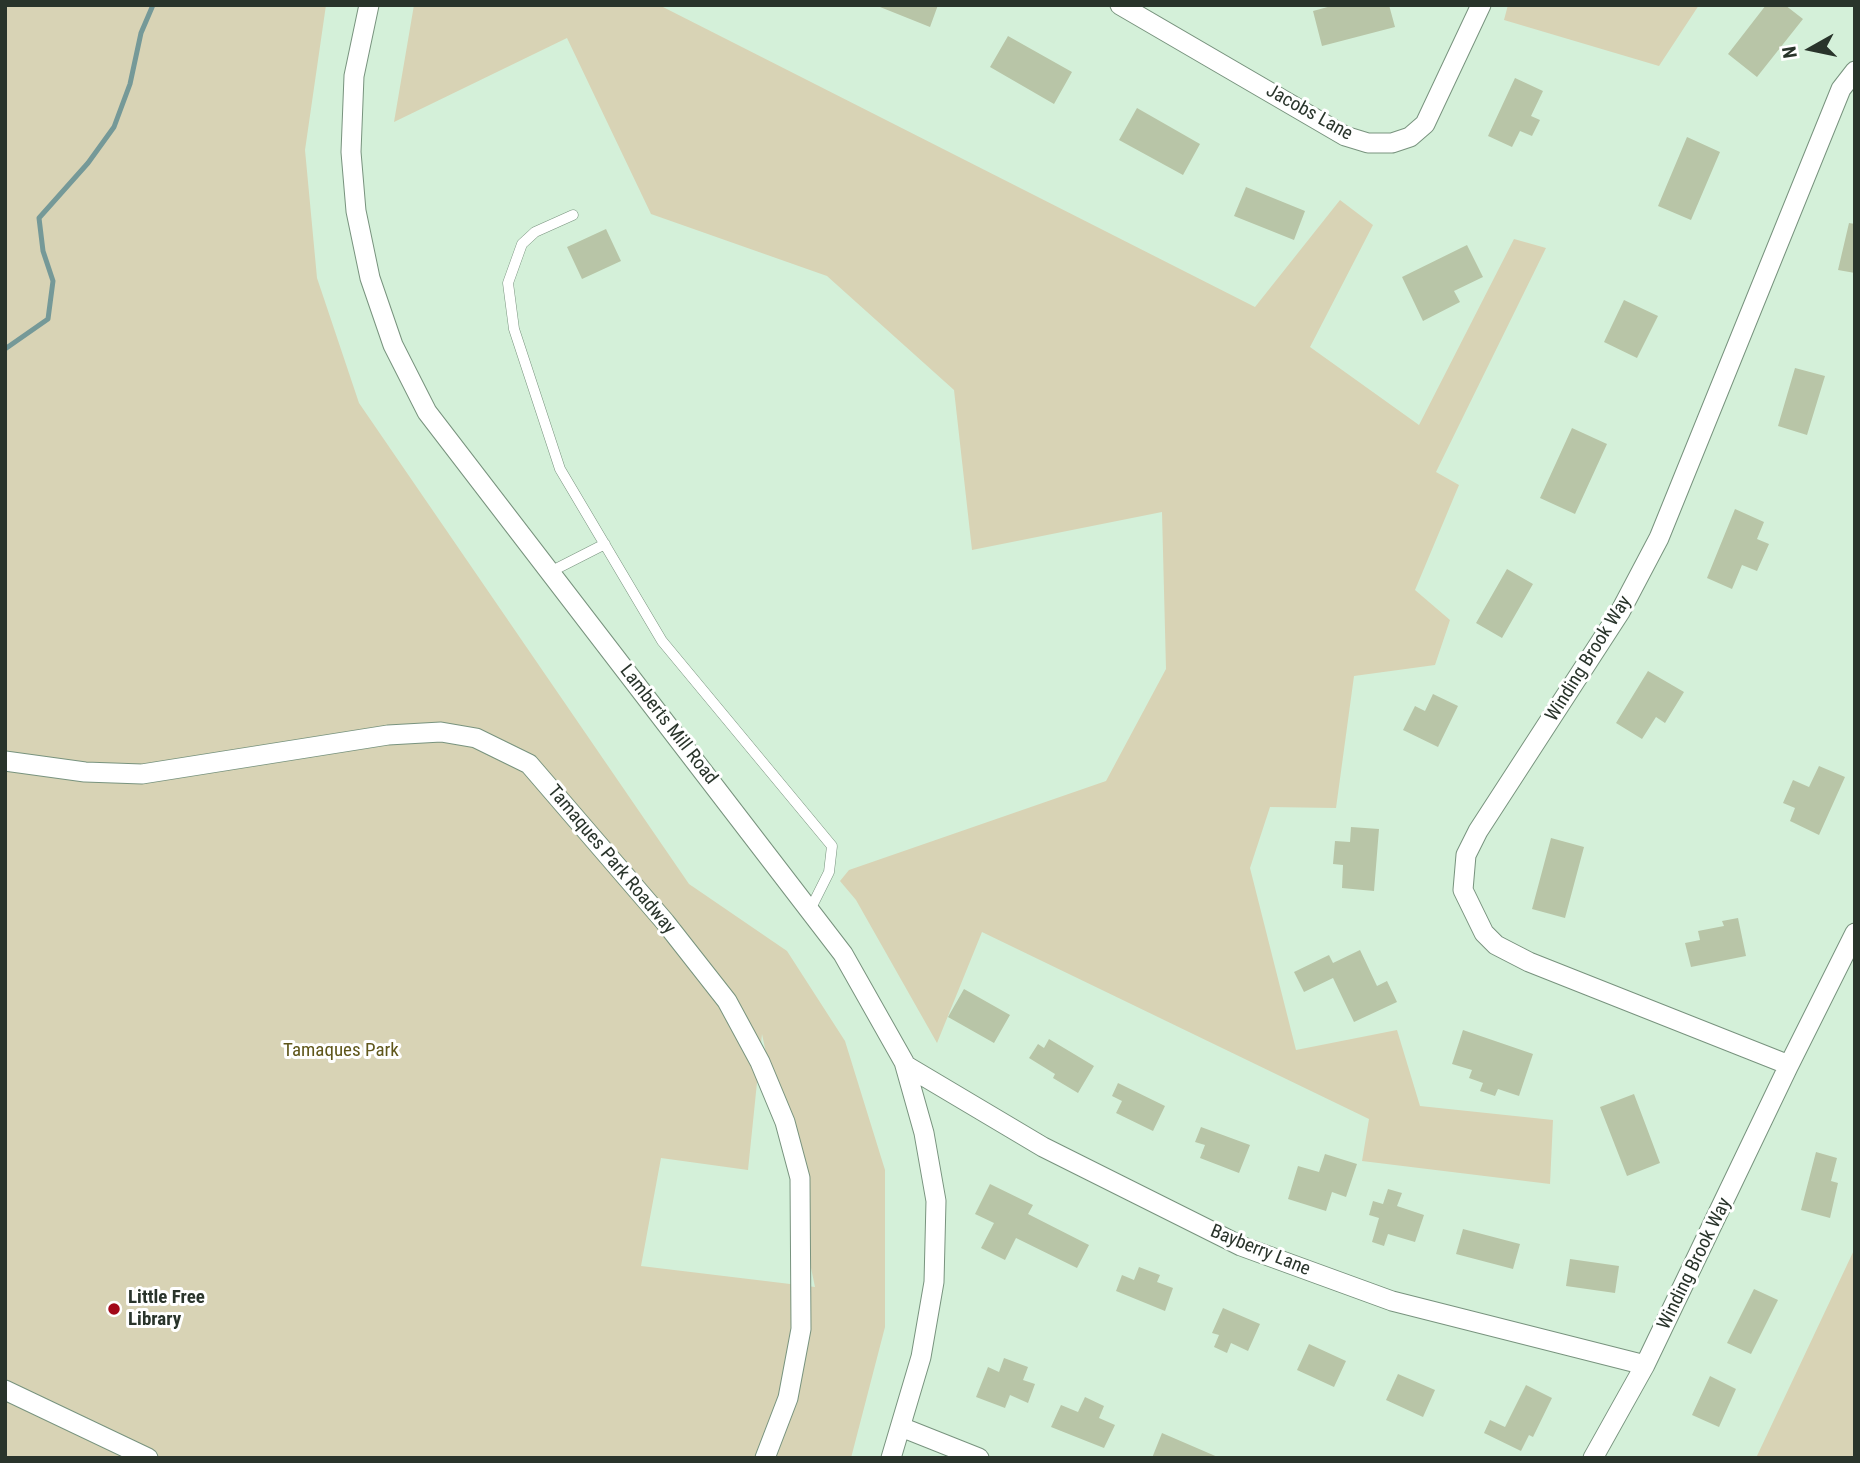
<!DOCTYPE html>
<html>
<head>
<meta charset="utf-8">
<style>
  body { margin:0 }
  #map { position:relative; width:1860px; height:1463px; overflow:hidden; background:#d4f0d9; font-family:"Roboto Condensed",sans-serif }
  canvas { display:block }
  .frame { position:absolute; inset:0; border:7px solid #29342b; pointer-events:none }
  .north { position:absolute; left:1776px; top:14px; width:70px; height:70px; -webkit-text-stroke:5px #fff; paint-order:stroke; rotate:261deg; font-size:19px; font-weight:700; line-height:28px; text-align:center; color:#29342b }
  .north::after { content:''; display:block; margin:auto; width:24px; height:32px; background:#29342b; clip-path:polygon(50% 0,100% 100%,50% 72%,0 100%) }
</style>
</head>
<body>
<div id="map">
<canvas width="1860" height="1463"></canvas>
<div class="frame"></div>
<div class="north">N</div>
</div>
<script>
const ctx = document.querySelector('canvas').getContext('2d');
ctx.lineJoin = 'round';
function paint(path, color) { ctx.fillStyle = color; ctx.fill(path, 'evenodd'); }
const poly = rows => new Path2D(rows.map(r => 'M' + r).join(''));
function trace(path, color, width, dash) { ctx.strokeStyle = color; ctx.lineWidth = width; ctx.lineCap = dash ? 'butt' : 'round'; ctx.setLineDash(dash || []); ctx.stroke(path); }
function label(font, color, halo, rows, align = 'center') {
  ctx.font = font + ' "Roboto Condensed",sans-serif'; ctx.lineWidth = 6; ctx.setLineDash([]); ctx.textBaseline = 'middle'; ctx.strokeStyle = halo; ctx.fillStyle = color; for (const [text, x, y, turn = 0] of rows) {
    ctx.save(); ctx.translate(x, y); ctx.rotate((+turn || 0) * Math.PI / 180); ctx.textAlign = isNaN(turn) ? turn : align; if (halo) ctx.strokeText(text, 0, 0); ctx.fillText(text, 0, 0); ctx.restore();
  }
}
paint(poly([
  [5,5,326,5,305,150,317,278,359,403,689,884,787,951,845,1041,885,1170,885,1327,851,1458,5,1458],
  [762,1034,815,1287,641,1266,661,1158,748,1170],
  [414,5,659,5,1255,307,1340,200,1373,225,1310,347,1419,425,1514,239,1546,248,1436,472,1459,485,1415,590,1450,620,1435,665,1354,676,1336,808,1270,807,1250,868,1296,1050,1397,1030,1420,1106,1553,1120,1550,1184,1362,1161,1369,1119,982,932,937,1043,856,900,840,881,849,870,1106,781,1166,669,1162,512,972,550,954,390,827,276,651,214,567,38,394,122],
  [1508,5,1699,5,1659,66,1504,20],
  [1855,1248,1855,1458,1756,1458]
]), '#d8d3b5');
trace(poly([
  [5,349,48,319,53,281,43,251,39,218,88,163,114,127,130,84,141,33,153,5]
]), '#759998', 5);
paint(poly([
  [875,5,938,5,930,27],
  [1335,5,1389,5,1395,27,1322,46,1313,11],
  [1766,5,1785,5,1803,19,1757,77,1728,54],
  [1008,36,1072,72,1054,104,990,67],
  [1515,78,1543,91,1531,116,1540,120,1532,136,1520,131,1512,147,1488,136],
  [1137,108,1200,144,1183,175,1119,140],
  [1687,137,1720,152,1691,220,1658,206],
  [1246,187,1305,211,1294,240,1234,216],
  [1849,223,1855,224,1855,273,1838,270],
  [606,229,621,261,582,279,567,247],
  [1467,245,1483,277,1454,291,1460,302,1423,321,1402,277],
  [1624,300,1658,316,1637,358,1604,342],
  [1795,368,1825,376,1807,435,1778,426],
  [1572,428,1607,444,1575,514,1540,498],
  [1735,509,1764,522,1757,539,1769,544,1757,571,1742,565,1732,589,1707,578],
  [1507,569,1533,584,1502,638,1476,623],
  [1648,671,1684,692,1665,723,1656,717,1642,739,1616,723],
  [1433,694,1458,706,1438,747,1403,730,1415,706,1425,711],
  [1819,766,1845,777,1819,835,1790,821,1795,808,1783,803,1793,780,1809,787],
  [1351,827,1379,829,1374,891,1342,888,1343,865,1333,864,1335,841,1350,842],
  [1551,838,1584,847,1565,918,1532,909],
  [1738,918,1746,956,1691,967,1685,943,1700,940,1698,931,1724,926,1722,921],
  [1360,950,1377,986,1387,981,1397,1002,1354,1022,1333,978,1304,992,1294,972,1329,955,1333,963],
  [964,989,1010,1015,994,1043,948,1017],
  [1463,1030,1533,1054,1519,1096,1498,1089,1495,1096,1480,1091,1483,1083,1469,1078,1472,1070,1452,1064],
  [1049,1039,1094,1066,1078,1093,1053,1078,1055,1074,1029,1058,1038,1044,1044,1048],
  [1118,1083,1165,1106,1153,1131,1116,1113,1122,1101,1112,1096],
  [1634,1094,1660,1163,1627,1176,1600,1107],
  [1201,1127,1250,1145,1239,1173,1200,1158,1205,1145,1195,1142],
  [1816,1152,1837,1158,1831,1181,1838,1183,1830,1218,1801,1210],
  [1325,1154,1357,1164,1346,1197,1332,1192,1326,1211,1288,1199,1298,1166,1319,1172],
  [990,1184,1033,1205,1028,1214,1089,1245,1077,1268,1016,1238,1005,1260,981,1248,994,1223,975,1214],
  [1388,1189,1402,1193,1397,1206,1424,1215,1415,1242,1388,1234,1384,1246,1372,1242,1379,1218,1369,1215,1373,1201,1383,1204],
  [1463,1229,1520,1244,1513,1269,1456,1254],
  [1570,1259,1619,1266,1615,1293,1566,1286],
  [1139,1267,1160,1275,1157,1282,1173,1288,1165,1311,1116,1291,1122,1275,1134,1280],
  [1754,1289,1778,1300,1751,1354,1727,1343],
  [1223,1308,1260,1324,1248,1351,1231,1343,1227,1353,1214,1347,1219,1335,1212,1333],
  [1309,1344,1346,1361,1334,1387,1297,1370],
  [1004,1358,1028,1367,1023,1380,1035,1384,1028,1403,1010,1395,1005,1408,976,1397,988,1367,999,1372],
  [1398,1374,1435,1390,1423,1417,1386,1400],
  [1710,1376,1736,1389,1719,1427,1692,1415],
  [1526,1385,1552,1398,1533,1437,1529,1435,1521,1451,1484,1433,1490,1420,1505,1427],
  [1085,1397,1104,1406,1099,1418,1115,1425,1104,1448,1051,1427,1061,1405,1078,1412],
  [1162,1433,1220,1458,1152,1458]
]), '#b8c5a7');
const lane = poly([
  [573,215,535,232,522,244,508,283,514,329,560,469,662,641,832,846,829,872,810,910],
  [550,572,605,544]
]);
const street = poly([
  [369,5,354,76,351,152,356,211,370,278,393,345,427,412,843,954,904,1062,924,1133,936,1201,934,1282,921,1357,891,1458],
  [1120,5,1345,136,1368,143,1392,143,1410,137,1425,124,1481,5],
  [1855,71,1841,89,1659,538,1620,612,1478,831,1466,855,1463,890,1484,933,1496,945,1529,962,1789,1065,1855,933],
  [5,761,85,772,142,774,388,735,441,732,476,738,529,764,665,922,727,1001,760,1062,785,1122,800,1178,801,1329,788,1398,765,1458],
  [905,1065,1043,1147,1241,1246,1392,1301,1645,1365],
  [5,1390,148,1458],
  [901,1427,979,1458],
  [1593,1458,1645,1365,1789,1065]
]);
trace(lane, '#78937e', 11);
trace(street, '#78937e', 21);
trace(lane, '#fff', 10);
trace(street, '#fff', 19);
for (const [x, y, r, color] of [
  [114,1309,7,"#a20718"]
]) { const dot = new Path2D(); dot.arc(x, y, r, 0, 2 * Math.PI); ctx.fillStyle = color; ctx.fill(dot); trace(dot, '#fff', 2.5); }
label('19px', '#29342b', '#fff', [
  ["Jacobs Lane",1309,113,29],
  ["Winding Brook Way",1589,659,-58],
  ["Lamberts Mill Road",668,725,52],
  ["Tamaques Park Roadway",611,860,50],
  ["Bayberry Lane",1260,1251,22],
  ["Winding Brook Way",1695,1264,-64]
]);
label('19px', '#5f561a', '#fff', [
  ["Tamaques Park",341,1051]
]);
label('bold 19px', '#29342b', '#fff', [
  ["Little Free",128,1298],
  ["Library",128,1320]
], 'left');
</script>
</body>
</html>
